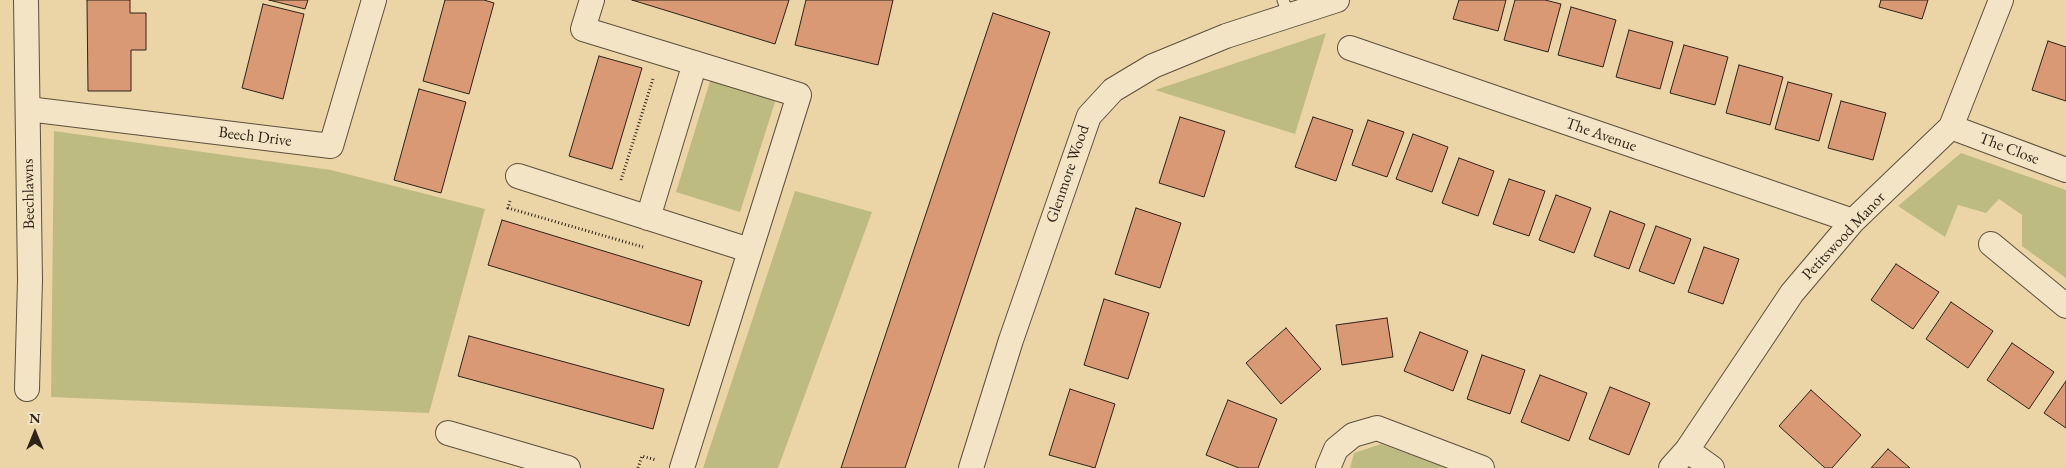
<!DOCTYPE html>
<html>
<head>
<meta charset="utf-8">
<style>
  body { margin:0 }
  #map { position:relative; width:2066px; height:468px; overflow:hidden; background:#ebd5a6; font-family:"EB Garamond",serif }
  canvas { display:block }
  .north { position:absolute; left:10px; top:408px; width:50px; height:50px; -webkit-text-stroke:4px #f2e4c5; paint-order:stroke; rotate:0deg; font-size:14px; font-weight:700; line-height:20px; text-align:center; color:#2e2318 }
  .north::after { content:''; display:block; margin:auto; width:18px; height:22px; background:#2e2318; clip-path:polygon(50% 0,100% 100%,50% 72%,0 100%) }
</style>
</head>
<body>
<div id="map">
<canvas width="2066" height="468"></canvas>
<div class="north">N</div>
</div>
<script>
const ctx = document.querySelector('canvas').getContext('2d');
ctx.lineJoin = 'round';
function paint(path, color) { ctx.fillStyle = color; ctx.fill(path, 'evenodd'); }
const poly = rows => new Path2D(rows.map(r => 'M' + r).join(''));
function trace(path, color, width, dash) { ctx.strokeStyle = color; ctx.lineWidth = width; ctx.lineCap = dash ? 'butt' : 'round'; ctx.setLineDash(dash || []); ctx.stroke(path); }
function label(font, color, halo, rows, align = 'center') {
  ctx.font = font + ' "EB Garamond",serif'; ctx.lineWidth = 4.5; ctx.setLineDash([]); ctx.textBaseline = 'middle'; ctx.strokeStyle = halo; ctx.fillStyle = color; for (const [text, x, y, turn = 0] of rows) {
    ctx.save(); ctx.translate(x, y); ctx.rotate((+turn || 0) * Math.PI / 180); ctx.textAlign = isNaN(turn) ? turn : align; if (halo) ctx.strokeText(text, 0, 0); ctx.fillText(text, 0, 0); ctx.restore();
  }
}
paint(poly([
  [1326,33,1295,134,1155,90],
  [711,78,776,99,740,212,676,192],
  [54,131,331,170,485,209,429,413,51,397],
  [1961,153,2066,190,2066,278,2022,246,2022,215,1999,199,1986,213,1958,205,1945,237,1898,206],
  [795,191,872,212,778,468,703,468],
  [1381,444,1448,468,1350,468,1354,453]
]), '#bebb82');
const building = poly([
  [87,0,130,0,130,13,146,13,146,50,131,50,131,91,88,91,87,0],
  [269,0,308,0,305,9,269,0],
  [445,0,484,0,494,3,469,94,423,81,445,0],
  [632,0,789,0,775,44,632,0],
  [806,0,893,0,878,65,795,45,806,0],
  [1459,0,1506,0,1498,31,1453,19,1459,0],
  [1515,0,1545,0,1561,4,1548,52,1504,40,1515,0],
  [1881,0,1928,0,1922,19,1879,7,1881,0],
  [263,4,304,14,283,99,242,88,263,4],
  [1571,7,1616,20,1603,67,1558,55,1571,7],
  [993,13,1050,32,905,468,841,468,993,13],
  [1629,30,1673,42,1660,89,1616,77,1629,30],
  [2048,41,2066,47,2066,101,2032,90,2048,41],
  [1684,45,1728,57,1715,105,1670,93,1684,45],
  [599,56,642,68,612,169,569,156,599,56],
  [1739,65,1783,77,1770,125,1726,113,1739,65],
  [1788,82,1832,94,1819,141,1775,129,1788,82],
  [419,89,466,102,441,193,394,180,419,89],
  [1841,101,1886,113,1873,160,1828,148,1841,101],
  [1180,117,1225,131,1204,197,1159,183,1180,117],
  [1313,117,1353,130,1336,181,1295,167,1313,117],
  [1368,120,1404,132,1387,177,1352,165,1368,120],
  [1413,134,1448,147,1432,192,1396,179,1413,134],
  [1459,158,1494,171,1478,216,1442,203,1459,158],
  [1509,179,1545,191,1529,236,1493,224,1509,179],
  [1556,195,1591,208,1574,253,1539,240,1556,195],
  [1136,208,1181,223,1160,288,1115,274,1136,208],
  [1610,211,1645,224,1629,269,1594,256,1610,211],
  [502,220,702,281,689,326,488,265,502,220],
  [1656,226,1691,239,1674,284,1639,271,1656,226],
  [1704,247,1739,259,1723,304,1688,292,1704,247],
  [1896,264,1939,292,1913,329,1871,300,1896,264],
  [1104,299,1149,313,1128,379,1084,365,1104,299],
  [1951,302,1993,331,1968,368,1926,339,1951,302],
  [1387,318,1393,357,1342,365,1336,325,1387,318],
  [1286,328,1321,369,1281,404,1246,363,1286,328],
  [1420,332,1468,351,1453,391,1404,371,1420,332],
  [469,336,664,389,653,429,458,376,469,336],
  [2012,343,2054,372,2029,409,1987,380,2012,343],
  [1482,355,1525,370,1510,414,1467,399,1482,355],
  [1540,375,1587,393,1569,441,1521,422,1540,375],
  [2066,381,2066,428,2044,413,2066,381],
  [1610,387,1650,403,1629,455,1589,439,1610,387],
  [1070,389,1115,404,1095,468,1049,455,1070,389],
  [1811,390,1861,435,1832,468,1825,468,1779,426,1811,390],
  [1228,400,1277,419,1258,468,1239,468,1206,455,1228,400],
  [1888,449,1910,468,1871,468,1888,449]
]);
paint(building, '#d89974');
trace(building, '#2e2318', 1);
const lane = poly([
  [1283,0,1289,16]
]);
const street = poly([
  [26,0,30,280,27,389],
  [592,0,583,29,799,95,682,468],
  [1350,48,1853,221],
  [28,109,331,146,374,0],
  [1951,127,2066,170],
  [518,176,749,250],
  [648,218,695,63],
  [1991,244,2066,306],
  [448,433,568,468],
  [1687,450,1712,468],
  [971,468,1011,340,1089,116,1113,90,1153,66,1226,36,1337,0],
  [1328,468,1336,449,1353,435,1377,428,1482,468],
  [1671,468,1687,450,1792,293,1853,221,1951,127,2001,0]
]);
trace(lane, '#5d503c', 13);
trace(street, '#5d503c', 26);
trace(poly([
  [621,180,653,79],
  [510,201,508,208,643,247],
  [638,468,642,456,656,460]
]), '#2e2318', 3, [1, 2.5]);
trace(lane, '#f2e4c5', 11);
trace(street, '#f2e4c5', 24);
label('16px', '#2e2318', '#f2e4c5', [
  ["The Avenue",1601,135,19],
  ["Beech Drive",255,137,7],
  ["The Close",2009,149,21],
  ["Glenmore Wood",1068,174,-71],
  ["Beechlawns",29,194,-91],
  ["Petitswood Manor",1844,236,-47]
]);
</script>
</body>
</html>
